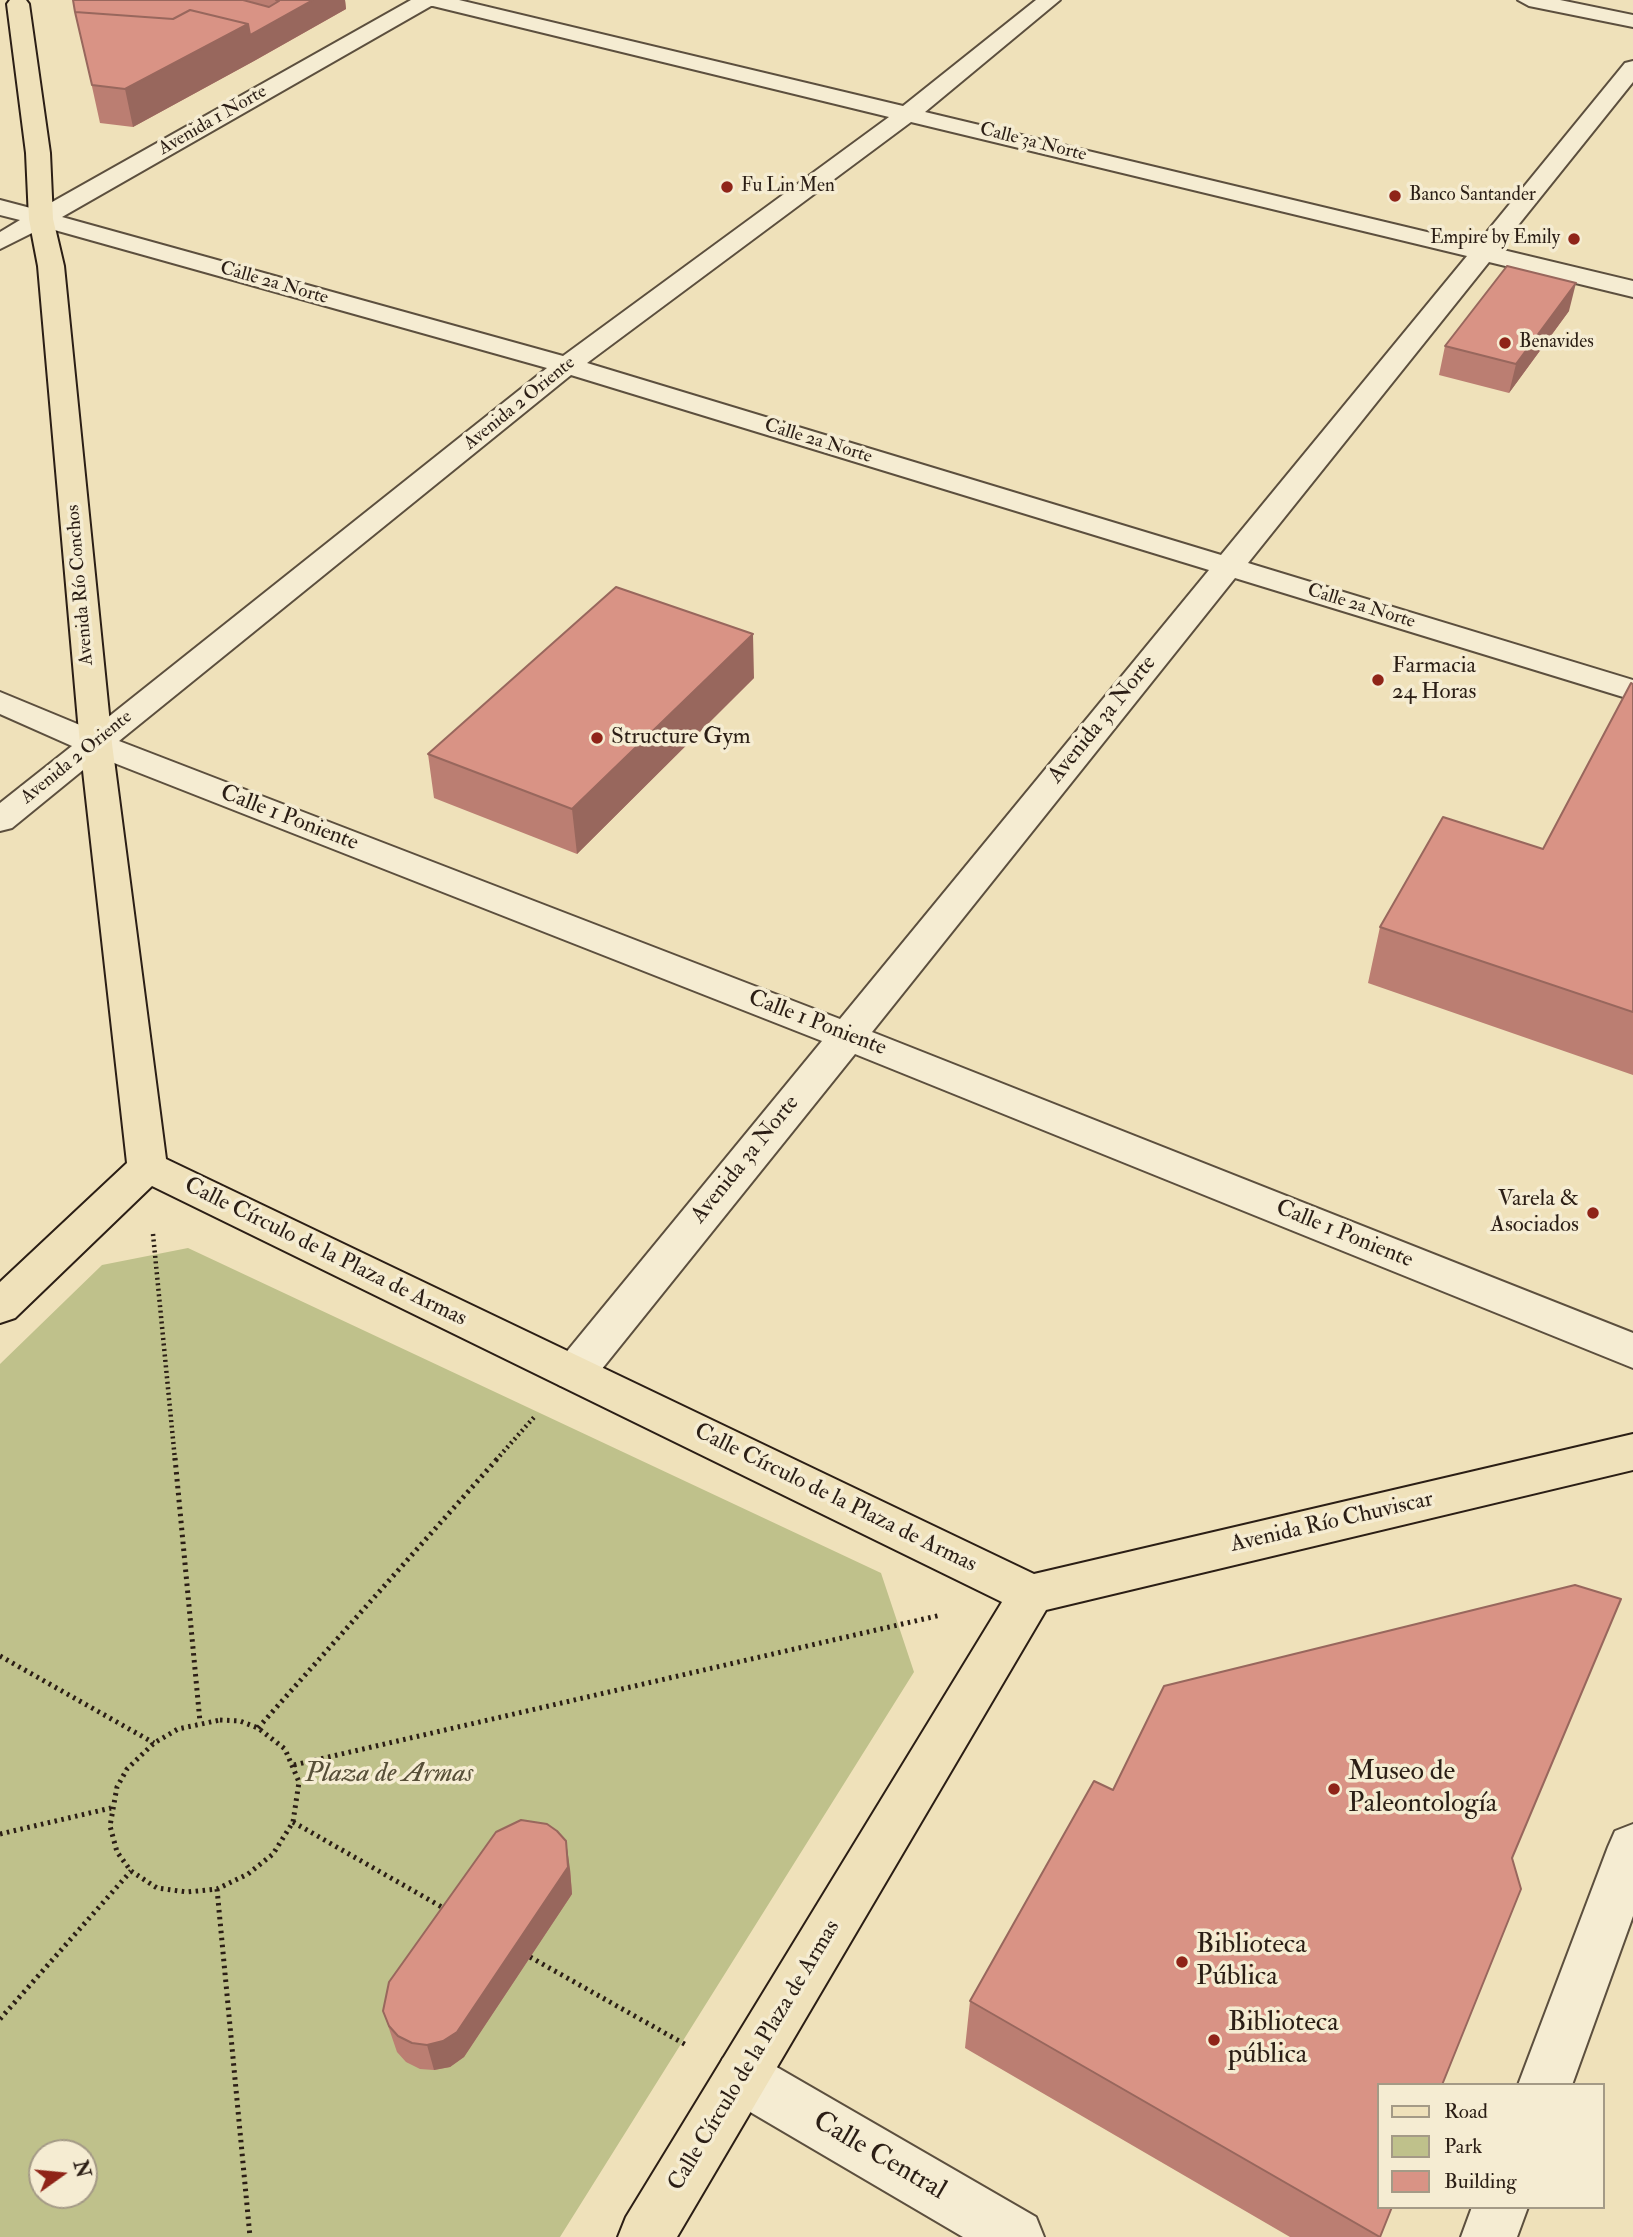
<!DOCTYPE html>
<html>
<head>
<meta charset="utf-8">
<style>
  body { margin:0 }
  #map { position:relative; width:1633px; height:2237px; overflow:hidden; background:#efe1ba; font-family:"IM FELL Double Pica",serif }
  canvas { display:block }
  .legend { position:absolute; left:1377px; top:2083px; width:228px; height:126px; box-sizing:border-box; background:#f5ecd2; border:2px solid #a49a86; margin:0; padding:9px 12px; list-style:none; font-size:21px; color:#2b1e15 }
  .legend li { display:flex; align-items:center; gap:14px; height:35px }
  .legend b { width:35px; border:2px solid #a49a86 }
  .north { position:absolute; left:28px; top:2139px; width:70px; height:70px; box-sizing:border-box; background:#f5ecd2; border:2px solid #a49a86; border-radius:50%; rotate:75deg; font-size:19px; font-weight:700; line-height:28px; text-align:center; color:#2b1e15 }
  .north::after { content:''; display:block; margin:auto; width:24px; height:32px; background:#8f2418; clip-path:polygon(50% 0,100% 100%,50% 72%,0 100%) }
</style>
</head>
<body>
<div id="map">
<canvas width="1633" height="2237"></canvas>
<ul class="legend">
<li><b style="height:9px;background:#efe1ba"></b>Road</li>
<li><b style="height:19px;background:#bfc18b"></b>Park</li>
<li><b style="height:19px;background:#d99385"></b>Building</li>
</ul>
<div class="north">N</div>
</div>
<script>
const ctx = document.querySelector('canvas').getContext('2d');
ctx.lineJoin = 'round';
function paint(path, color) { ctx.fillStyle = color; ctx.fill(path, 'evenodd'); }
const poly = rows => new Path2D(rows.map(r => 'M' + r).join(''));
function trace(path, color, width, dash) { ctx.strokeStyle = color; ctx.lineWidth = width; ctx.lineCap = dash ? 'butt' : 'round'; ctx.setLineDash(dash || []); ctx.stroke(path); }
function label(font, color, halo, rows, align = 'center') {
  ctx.font = font + ' "IM FELL Double Pica",serif'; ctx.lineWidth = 7; ctx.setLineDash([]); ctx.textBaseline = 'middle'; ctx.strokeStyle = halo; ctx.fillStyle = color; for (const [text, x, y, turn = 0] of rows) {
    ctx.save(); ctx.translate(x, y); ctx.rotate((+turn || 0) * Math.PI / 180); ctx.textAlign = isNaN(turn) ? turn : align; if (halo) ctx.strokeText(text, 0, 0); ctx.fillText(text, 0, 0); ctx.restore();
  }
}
paint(poly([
  [188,1248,881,1573,914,1672,560,2237,0,2237,0,1364,102,1265],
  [42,2153,84,2153,84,2195,42,2195]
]), '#bfc18b');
const minor = poly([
  [411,0,459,0,903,106,1036,0,1060,0,925,112,1477,244,1625,63,1633,61,1633,82,1499,249,1633,281,1633,297,1489,262,1248,563,1633,680,1633,700,1235,578,872,1032,1633,1333,1633,1368,855,1054,589,1385,574,1390,559,1385,553,1373,559,1361,822,1041,99,757,12,828,0,831,0,803,72,746,0,714,0,692,92,730,547,368,44,227,0,249,0,232,20,220,0,215,0,200,38,210,411,0],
  [431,6,433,6,889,117,563,356,62,217,431,6],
  [911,122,1467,256,1221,555,587,363,911,122],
  [571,375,1209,570,840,1019,119,741,571,375],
  [1518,0,1560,0,1633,15,1633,27,1529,6,1518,0],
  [1633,1824,1633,1916,1572,2085,1518,2085,1608,1847,1615,1831,1633,1824],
  [742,2050,761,2058,1036,2217,1044,2237,963,2237,723,2096,715,2077,723,2058,742,2050],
  [1472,2207,1528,2207,1517,2237,1461,2237,1472,2207]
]);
const major = poly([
  [10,0,26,0,29,4,50,153,53,219,64,266,112,744,166,1159,1034,1574,1633,1434,1633,1470,1046,1610,677,2237,618,2237,626,2217,1002,1602,152,1186,15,1318,0,1323,0,1282,127,1163,80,744,38,266,29,219,26,153,7,4,10,0]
]);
trace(minor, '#5c4f3e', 4);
trace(major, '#2b1e15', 4);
trace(poly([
  [153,1234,175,1460],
  [496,1460,536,1415]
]), '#2b1e15', 4.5, [2, 3.5]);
trace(poly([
  [175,1458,200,1722],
  [0,1656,154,1743],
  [220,1720,240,1721,258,1728,285,1749,299,1782,293,1822,273,1854,248,1874,217,1889,187,1892,157,1888,131,1871,117,1852,110,1826,117,1787,127,1769,154,1743,178,1729,220,1720],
  [258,1728,498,1458],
  [294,1765,941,1615],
  [293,1822,447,1910],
  [0,1834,111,1808],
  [217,1889,250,2237],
  [530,1957,688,2046],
  [0,2019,131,1871]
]), '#2b1e15', 5, [2.5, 4.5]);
paint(minor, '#f5ecd2');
paint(major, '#efe1ba');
paint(poly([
  [73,0,345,0,346,9,254,61,133,127,100,123],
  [1569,311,1509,393,1439,375,1445,346],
  [754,678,577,854,434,798,428,754],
  [1633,684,1633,1075,1368,983,1380,927,1543,849],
  [1113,1790,1512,1858,1380,2237,1290,2237,965,2048,970,2001],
  [570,1869,572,1894,464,2057,450,2067,434,2070,420,2069,406,2062,397,2052,383,2011]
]), '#bb7e72');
paint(poly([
  [313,0,345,0,346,9,254,61,133,127,125,89,248,24],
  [1576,283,1569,311,1509,393,1516,364],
  [753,634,754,678,577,854,572,809],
  [566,1841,570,1869,572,1894,464,2057,450,2067,434,2070,427,2045]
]), '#98675d');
const building = poly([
  [73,0,243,0,269,7,279,1,276,0,313,0,250,35,248,24,190,10,173,19,75,12,73,0],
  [190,10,248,24,125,89,92,85,75,12,173,19,190,10],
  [1507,266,1576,283,1516,364,1445,346,1507,266],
  [616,587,753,634,572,809,428,754,616,587],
  [1631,683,1633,684,1633,1012,1380,927,1443,817,1543,849,1631,683],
  [1575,1585,1621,1599,1512,1858,1521,1889,1442,2085,1379,2085,1379,2207,1392,2207,1380,2237,970,2001,1094,1781,1113,1790,1164,1686,1575,1585],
  [521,1820,547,1824,557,1831,566,1841,568,1867,457,2032,443,2041,427,2045,412,2043,398,2036,389,2026,383,2011,389,1982,496,1832,521,1820]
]);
paint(building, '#d99385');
trace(building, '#98675d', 2);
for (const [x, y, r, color] of [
  [727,187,7,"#8f2418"],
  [1395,196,7,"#8f2418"],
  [1574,239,7,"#8f2418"],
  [1505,343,7,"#8f2418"],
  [1378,680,7,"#8f2418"],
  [597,738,7,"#8f2418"],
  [1593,1213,7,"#8f2418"],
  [1334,1789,7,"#8f2418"],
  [1182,1962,7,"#8f2418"],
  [1214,2040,7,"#8f2418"]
]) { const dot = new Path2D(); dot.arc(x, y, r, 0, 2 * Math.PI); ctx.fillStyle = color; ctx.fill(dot); trace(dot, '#f5ecd2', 2.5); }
label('19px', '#2b1e15', '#f5ecd2', [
  ["Avenida 1 Norte",213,121,-30],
  ["Calle 3a Norte",1033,143,14],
  ["Calle 2a Norte",274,284,16],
  ["Avenida 2 Oriente",520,404,-39],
  ["Calle 2a Norte",818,442,17],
  ["Avenida Río Conchos",81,585,-95],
  ["Calle 2a Norte",1361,607,17],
  ["Avenida 2 Oriente",77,758,-39]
]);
label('19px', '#2b1e15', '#f5ecd2', [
  ["Fu Lin Men",741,187],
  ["Banco Santander",1409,196],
  ["Empire by Emily",1560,239,"right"],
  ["Benavides",1519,343]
], 'left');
label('23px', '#2b1e15', '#f5ecd2', [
  ["Farmacia",1392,667],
  ["24 Horas",1392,693],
  ["Structure Gym",611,738],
  ["Varela &",1579,1200,"right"],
  ["Asociados",1579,1226,"right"]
], 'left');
label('23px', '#2b1e15', '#f5ecd2', [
  ["Avenida 3a Norte",1103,720,-51],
  ["Calle 1 Poniente",289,819,21],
  ["Calle 1 Poniente",817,1024,21],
  ["Avenida 3a Norte",746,1160,-51],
  ["Calle 1 Poniente",1344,1235,22],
  ["Calle Círculo de la Plaza de Armas",325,1253,26],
  ["Calle Círculo de la Plaza de Armas",835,1499,26],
  ["Avenida Río Chuviscar",1332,1523,-13],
  ["Calle Círculo de la Plaza de Armas",755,2056,-59]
]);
label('28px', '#2b1e15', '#f5ecd2', [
  ["Museo de",1348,1773],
  ["Paleontología",1348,1805],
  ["Biblioteca",1196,1946],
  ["Pública",1196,1978],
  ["Biblioteca",1228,2024],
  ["pública",1228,2056]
], 'left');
label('italic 28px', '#574f38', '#f5ecd2', [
  ["Plaza de Armas",389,1775]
]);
label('28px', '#2b1e15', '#f5ecd2', [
  ["Calle Central",879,2157,30]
]);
</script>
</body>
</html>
